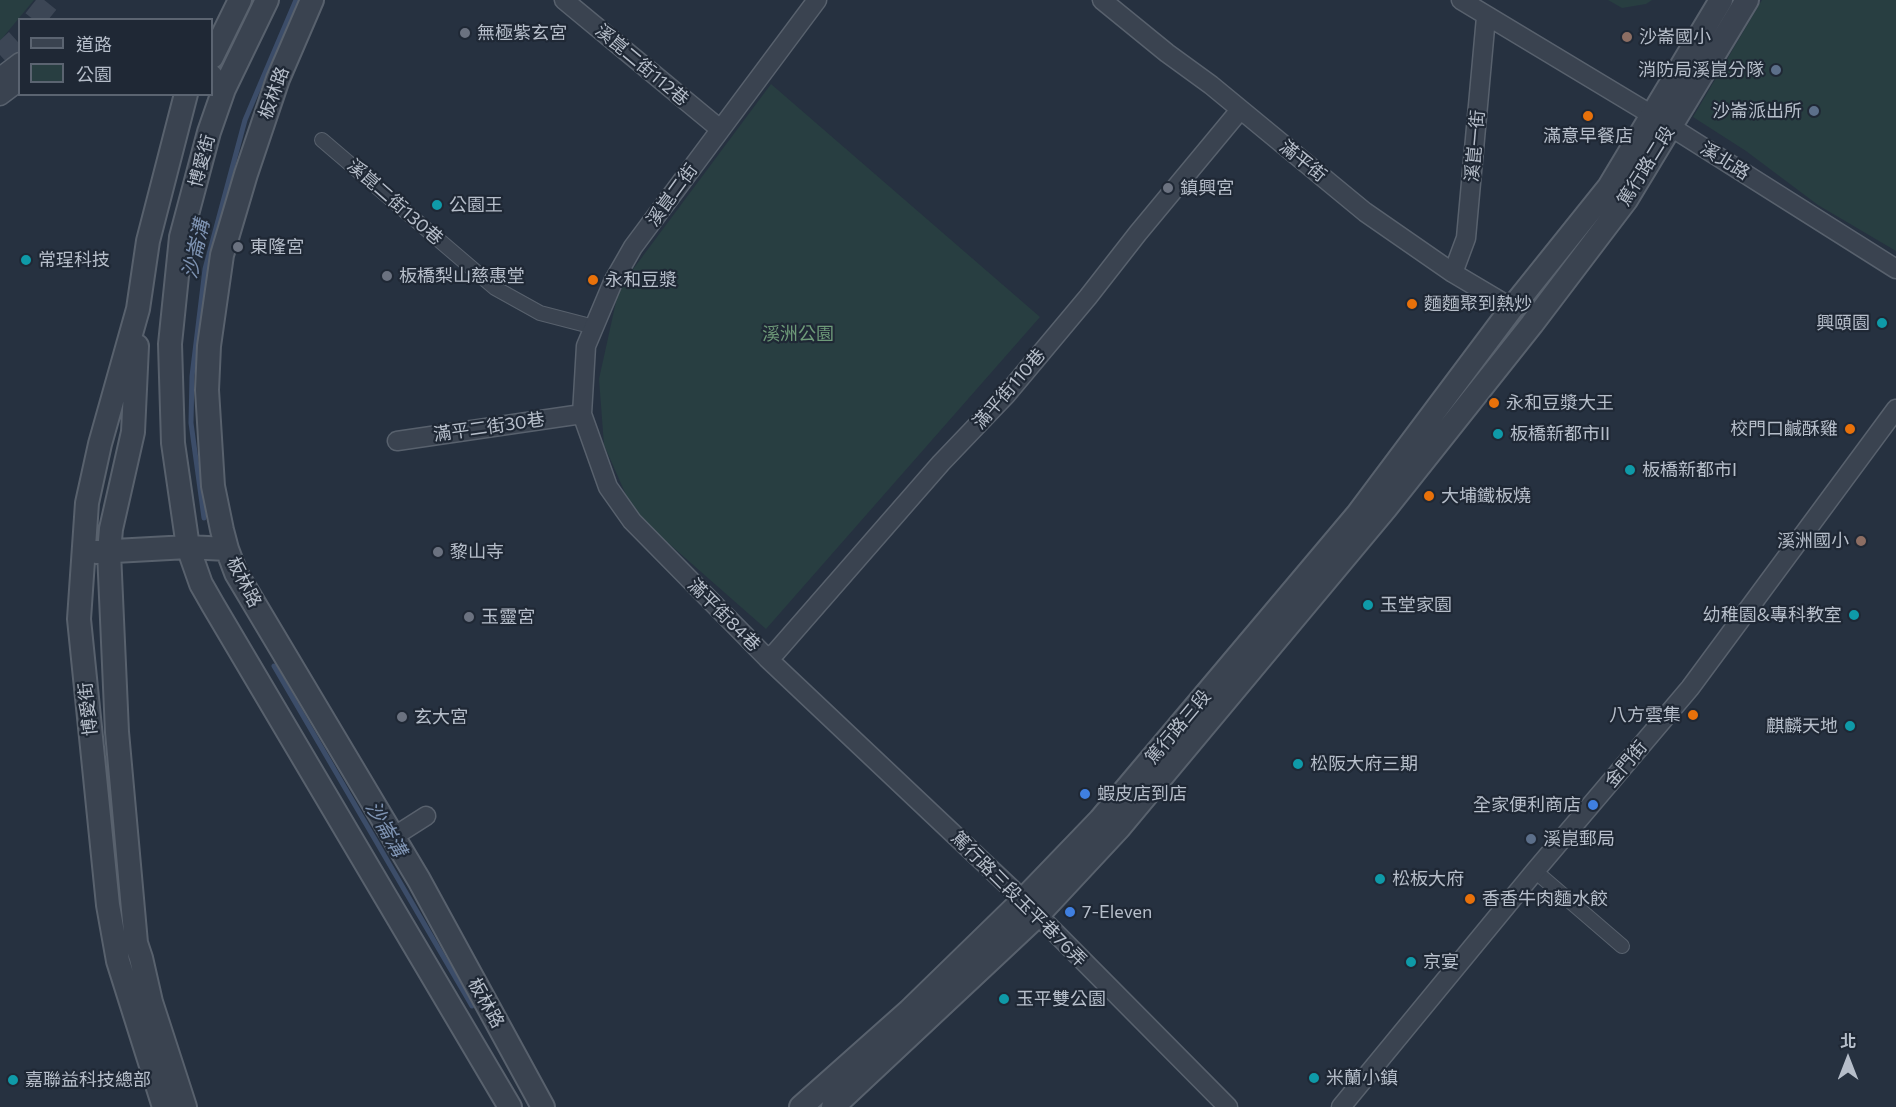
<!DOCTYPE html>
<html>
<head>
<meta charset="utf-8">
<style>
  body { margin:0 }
  #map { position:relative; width:1896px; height:1107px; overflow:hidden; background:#263140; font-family:Commissioner,"Noto Sans TC",sans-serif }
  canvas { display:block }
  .legend { position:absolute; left:18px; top:18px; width:195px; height:78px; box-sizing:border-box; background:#1f2835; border:2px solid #5b6471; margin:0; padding:8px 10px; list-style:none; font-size:18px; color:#b6beca }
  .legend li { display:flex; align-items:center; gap:12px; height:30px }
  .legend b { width:30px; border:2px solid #5b6471 }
  .north { position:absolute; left:1818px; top:1029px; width:60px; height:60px; -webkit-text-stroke:4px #1f2835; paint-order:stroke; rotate:0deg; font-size:16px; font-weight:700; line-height:24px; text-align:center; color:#b6beca }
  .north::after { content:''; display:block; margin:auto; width:21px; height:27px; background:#b6beca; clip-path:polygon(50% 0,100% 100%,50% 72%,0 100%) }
</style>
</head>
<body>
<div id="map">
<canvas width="1896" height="1107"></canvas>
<ul class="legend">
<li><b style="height:8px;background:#3a4350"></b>道路</li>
<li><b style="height:16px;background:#283e41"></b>公園</li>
</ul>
<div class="north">北</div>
</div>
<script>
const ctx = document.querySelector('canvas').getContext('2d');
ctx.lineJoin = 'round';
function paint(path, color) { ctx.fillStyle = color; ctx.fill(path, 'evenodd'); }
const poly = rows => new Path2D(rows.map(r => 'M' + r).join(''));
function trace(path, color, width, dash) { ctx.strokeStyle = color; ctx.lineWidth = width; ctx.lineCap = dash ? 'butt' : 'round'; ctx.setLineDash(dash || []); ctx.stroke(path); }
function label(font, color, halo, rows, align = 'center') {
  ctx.font = font + ' Commissioner,"Noto Sans TC",sans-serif'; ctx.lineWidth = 4.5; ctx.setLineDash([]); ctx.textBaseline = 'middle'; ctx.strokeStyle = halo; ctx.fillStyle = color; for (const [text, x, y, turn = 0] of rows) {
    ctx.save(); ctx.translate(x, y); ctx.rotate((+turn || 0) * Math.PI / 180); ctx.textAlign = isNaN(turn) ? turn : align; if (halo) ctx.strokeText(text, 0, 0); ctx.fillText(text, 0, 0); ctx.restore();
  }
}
paint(poly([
  [0,0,34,0,0,41],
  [1608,0,1652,0,1646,4,1622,8],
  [1762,0,1896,0,1896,251,1818,205,1746,151,1693,117],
  [771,84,1040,317,766,629,634,513,604,445,599,379,619,288]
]), '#283e41');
trace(poly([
  [204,518,191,423,192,376,205,269,245,120,296,0],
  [274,666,472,1006]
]), '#3c4d69', 5);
trace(poly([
  [34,20,50,0],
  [0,55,20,37]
]), '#3c4655', 22, [22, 11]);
const pedestrian = poly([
  [322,140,495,288,540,313,594,327],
  [1535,871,1622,946]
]);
const minor = poly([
  [564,0,720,129],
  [817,0,633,247,613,282,586,346,582,414,608,487,632,521,767,658,1015,892,1228,1107],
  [1102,0,1167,53,1211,85,1365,212,1453,273,1512,308],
  [1461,0,1652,115,1896,269],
  [212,74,224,89],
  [0,77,20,62],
  [0,96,20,81],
  [1453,273,1466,238,1486,17],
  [397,441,582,414],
  [767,658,776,652,941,463,1006,395,1088,297,1138,233,1240,110],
  [393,837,426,816],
  [1341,1107,1535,871,1690,688,1896,409]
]);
const tertiary = poly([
  [267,0,224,89,209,132,181,237,170,344,173,443,188,547,201,584,213,605,510,1107],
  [312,0,278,79,246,174,222,255,209,346,207,390,213,486,222,530,227,549,236,573,419,880,543,1107],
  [212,57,240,0],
  [137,346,133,432,111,529,109,552,117,732,136,943,141,958,151,1002,185,1107],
  [96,552,188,547,227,549],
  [164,1107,118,961,108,905,79,619,87,503,100,444,138,309,148,241,186,94],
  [801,1107,909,1011,1023,900,1100,820,1357,515,1512,308,1609,187,1721,0],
  [833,1107,1038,915,1119,828,1386,508,1532,324,1626,200,1747,0]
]);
trace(pedestrian, '#58616d', 16);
trace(minor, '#58616d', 21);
trace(tertiary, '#58616d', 26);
trace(pedestrian, '#3a4350', 14);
trace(minor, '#3a4350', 18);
trace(tertiary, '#3a4350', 22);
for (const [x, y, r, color] of [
  [465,33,6,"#6b7280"],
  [1627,37,6,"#8d6e63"],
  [1776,70,6,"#5c6f8a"],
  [1814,111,6,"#5c6f8a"],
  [1588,116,6,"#e8710a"],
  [1168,188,6,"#6b7280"],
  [437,205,6,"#0f9aa8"],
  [238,247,6,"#6b7280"],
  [26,260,6,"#0f9aa8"],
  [387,276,6,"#6b7280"],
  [593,280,6,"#e8710a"],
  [1412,304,6,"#e8710a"],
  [1882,323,6,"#0f9aa8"],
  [1494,403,6,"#e8710a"],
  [1850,429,6,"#e8710a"],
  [1498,434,6,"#0f9aa8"],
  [1630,470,6,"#0f9aa8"],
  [1429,496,6,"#e8710a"],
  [1861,541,6,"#8d6e63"],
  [438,552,6,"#6b7280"],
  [1368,605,6,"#0f9aa8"],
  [1854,615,6,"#0f9aa8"],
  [469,617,6,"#6b7280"],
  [1693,715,6,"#e8710a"],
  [402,717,6,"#6b7280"],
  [1850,726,6,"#0f9aa8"],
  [1298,764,6,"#0f9aa8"],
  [1085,794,6,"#3f7fe0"],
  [1593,805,6,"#3f7fe0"],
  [1531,839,6,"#5c6f8a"],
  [1380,879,6,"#0f9aa8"],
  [1470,899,6,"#e8710a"],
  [1070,912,6,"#3f7fe0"],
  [1411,962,6,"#0f9aa8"],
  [1004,999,6,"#0f9aa8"],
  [1314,1078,6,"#0f9aa8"],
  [13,1080,6,"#0f9aa8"]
]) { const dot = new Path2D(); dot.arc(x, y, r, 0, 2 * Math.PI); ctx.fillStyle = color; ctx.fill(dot); trace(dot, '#1f2835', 2); }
label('18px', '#b6beca', '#1f2835', [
  ["無極紫玄宮",477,33],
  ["沙崙國小",1639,37],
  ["消防局溪崑分隊",1764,70,"right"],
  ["沙崙派出所",1802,111,"right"],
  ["滿意早餐店",1588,136,"center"],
  ["鎮興宮",1180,188],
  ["公園王",449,205],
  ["東隆宮",250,247],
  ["常珵科技",38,260],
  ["板橋梨山慈惠堂",399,276],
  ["永和豆漿",605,280],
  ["麵麵聚到熱炒",1424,304],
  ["興頤園",1870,323,"right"],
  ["永和豆漿大王",1506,403],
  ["校門口鹹酥雞",1838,429,"right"],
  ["板橋新都市II",1510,434],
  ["板橋新都市I",1642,470],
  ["大埔鐵板燒",1441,496],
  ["溪洲國小",1849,541,"right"],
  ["黎山寺",450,552],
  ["玉堂家園",1380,605],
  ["幼稚園&專科教室",1842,615,"right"],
  ["玉靈宮",481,617],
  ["八方雲集",1681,715,"right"],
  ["玄大宮",414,717],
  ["麒麟天地",1838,726,"right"],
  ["松阪大府三期",1310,764],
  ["蝦皮店到店",1097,794],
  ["全家便利商店",1581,805,"right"],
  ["溪崑郵局",1543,839],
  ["松板大府",1392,879],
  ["香香牛肉麵水餃",1482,899],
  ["7-Eleven",1082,912],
  ["京宴",1423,962],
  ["玉平雙公園",1016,999],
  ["米蘭小鎮",1326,1078],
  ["嘉聯益科技總部",25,1080]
], 'left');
label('18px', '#b6beca', '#1f2835', [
  ["溪崑二街112巷",642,65,40],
  ["板林路",274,93,-70],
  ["溪崑一街",1475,146,-85],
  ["博愛街",202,161,-75],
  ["滿平街",1303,161,39],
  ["溪北路",1725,161,32],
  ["篤行路二段",1646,166,-58],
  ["溪崑二街",672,195,-54],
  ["溪崑二街130巷",395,202,41],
  ["滿平街110巷",1009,389,-49],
  ["滿平二街30巷",489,427,-8],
  ["板林路",244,582,63],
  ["滿平街84巷",724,615,45],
  ["博愛街",88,709,-96],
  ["篤行路三段",1178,727,-50],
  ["金門街",1626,764,-50],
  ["篤行路三段玉平巷76弄",1019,899,45],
  ["板林路",486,1003,61]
]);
label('18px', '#6e9b79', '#1f2835', [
  ["溪洲公園",798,334]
]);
label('italic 20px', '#7e93b2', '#1f2835', [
  ["沙崙溝",196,249,-77],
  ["沙崙溝",386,829,60]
]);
</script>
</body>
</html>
